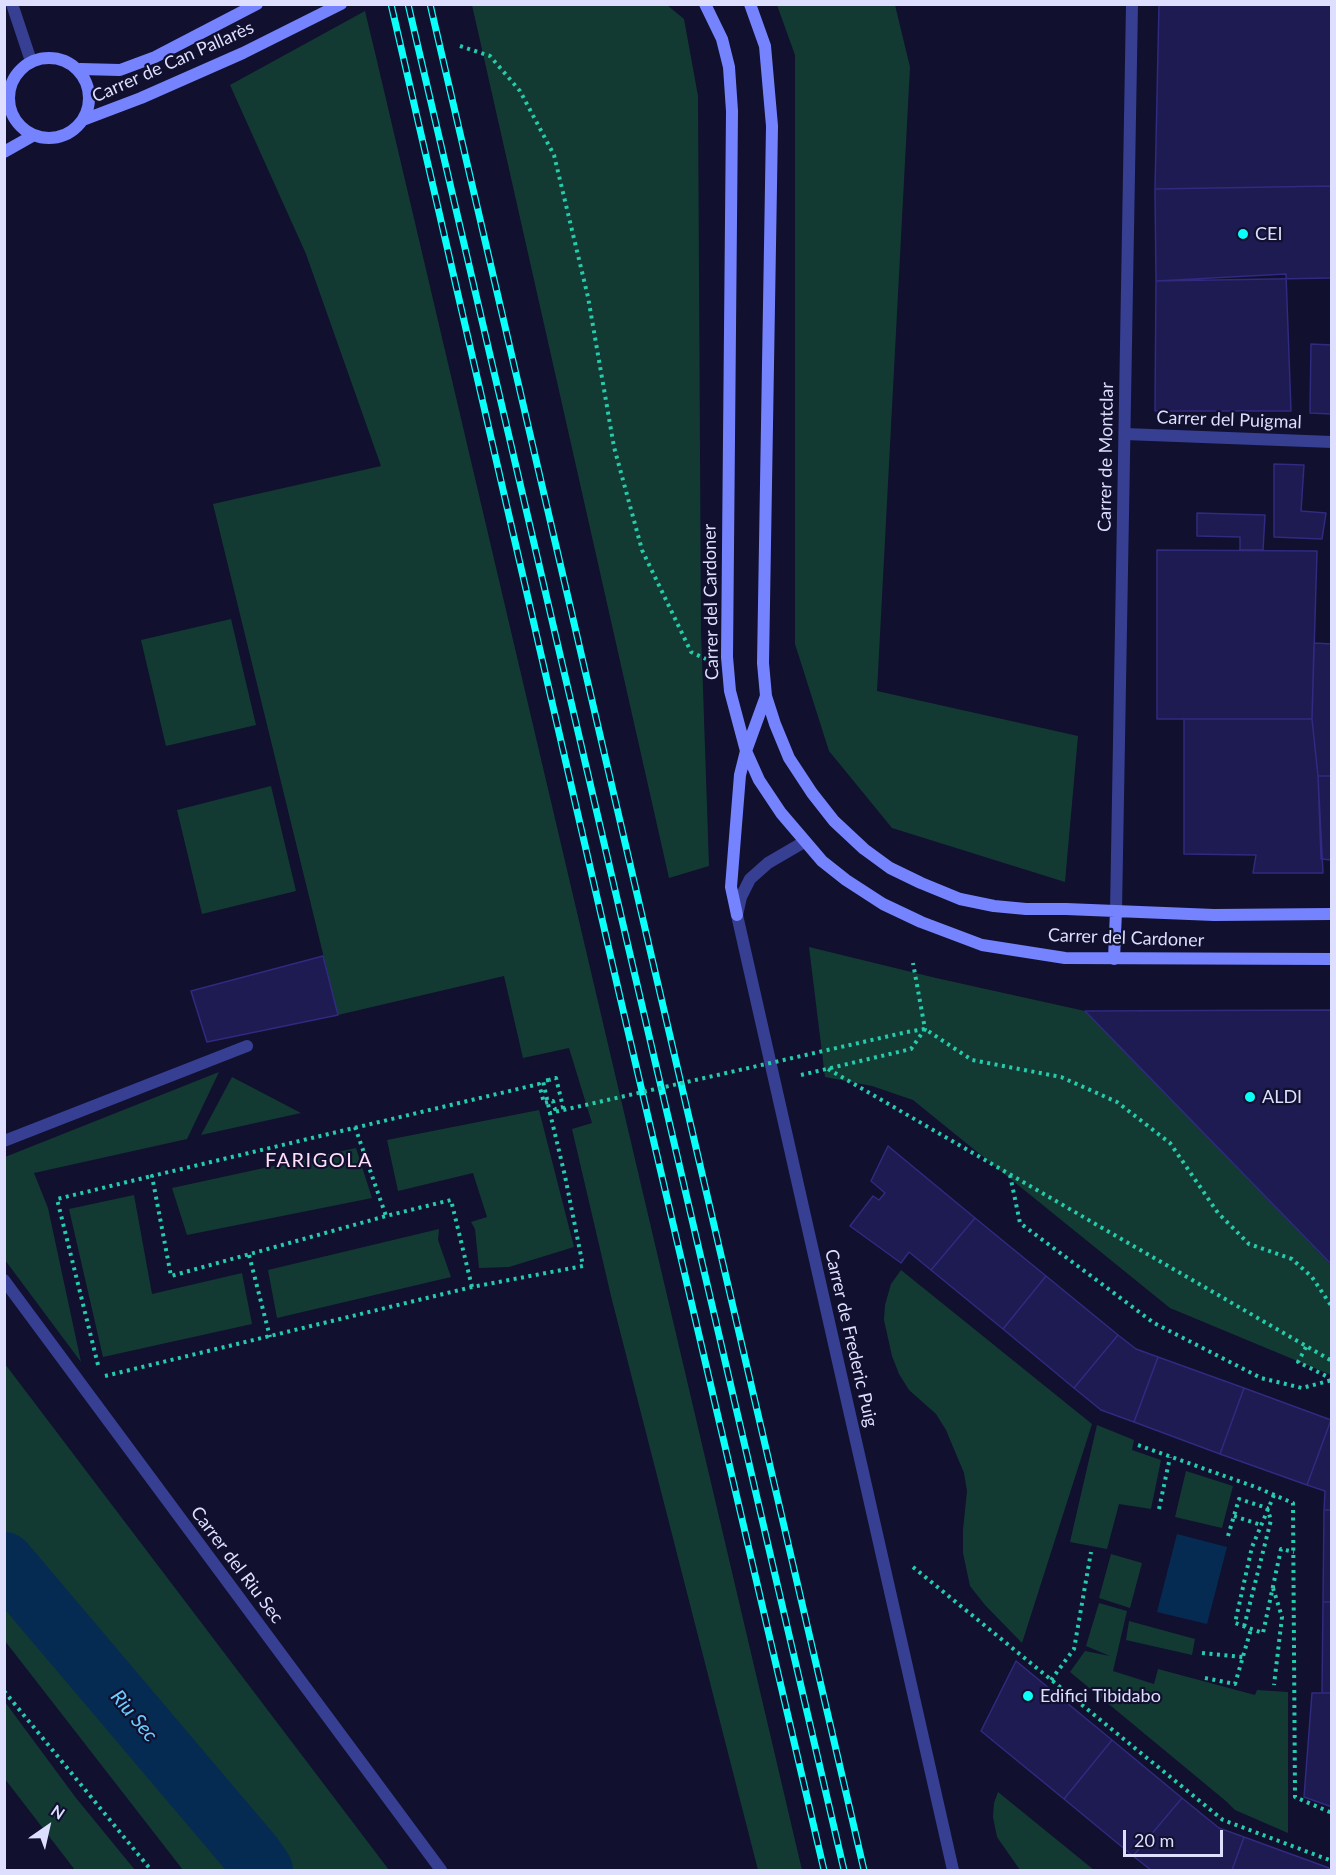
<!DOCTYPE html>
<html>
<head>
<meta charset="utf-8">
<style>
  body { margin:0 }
  #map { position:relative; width:1336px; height:1875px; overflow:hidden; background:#11102f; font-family:Lato,sans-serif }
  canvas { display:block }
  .frame { position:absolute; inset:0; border:6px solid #dedeff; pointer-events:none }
  .north { position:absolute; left:18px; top:1797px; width:60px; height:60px; -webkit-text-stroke:4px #11102f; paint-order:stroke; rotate:34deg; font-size:16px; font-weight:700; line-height:24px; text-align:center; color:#dedeff }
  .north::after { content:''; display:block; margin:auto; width:21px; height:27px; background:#dedeff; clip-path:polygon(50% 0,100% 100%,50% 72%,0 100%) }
  .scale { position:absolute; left:1123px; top:1830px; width:100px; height:27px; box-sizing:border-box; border:3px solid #dedeff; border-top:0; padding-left:8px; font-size:18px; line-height:21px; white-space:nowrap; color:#dedeff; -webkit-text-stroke:4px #11102f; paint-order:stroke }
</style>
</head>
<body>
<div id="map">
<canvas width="1336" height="1875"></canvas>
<div class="frame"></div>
<div class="north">N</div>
<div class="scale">20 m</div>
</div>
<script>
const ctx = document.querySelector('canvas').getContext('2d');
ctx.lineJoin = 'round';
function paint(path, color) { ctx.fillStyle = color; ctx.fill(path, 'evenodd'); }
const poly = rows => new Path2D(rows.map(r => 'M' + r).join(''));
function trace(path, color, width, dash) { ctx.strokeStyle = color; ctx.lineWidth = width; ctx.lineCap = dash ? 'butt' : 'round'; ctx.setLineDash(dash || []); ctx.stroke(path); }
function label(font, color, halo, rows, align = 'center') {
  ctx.font = font + ' Lato,sans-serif'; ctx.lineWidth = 4.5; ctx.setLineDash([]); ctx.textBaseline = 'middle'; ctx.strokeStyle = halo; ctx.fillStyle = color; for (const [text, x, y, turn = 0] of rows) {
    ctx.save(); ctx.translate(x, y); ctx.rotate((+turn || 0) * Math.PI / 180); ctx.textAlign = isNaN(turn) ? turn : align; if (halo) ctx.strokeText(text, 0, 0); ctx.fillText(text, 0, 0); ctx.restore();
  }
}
paint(poly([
  [472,5,667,5,684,19,698,96,701,630,709,866,669,878],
  [777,5,895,5,910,67,877,691,1078,736,1065,882,892,828,829,751,795,644,795,55],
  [365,11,377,61,802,1870,758,1870,611,1296,572,1129,592,1123,569,1048,523,1058,504,976,338,1015,213,504,381,466,306,254,230,85],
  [231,619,256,725,166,746,141,640],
  [271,786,296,891,202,914,177,810],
  [809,947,936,978,1085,1011,1331,1265,1331,1375,1170,1308,913,1100,872,1086,825,1077],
  [219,1072,187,1139,34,1173,48,1208,81,1362,5,1260,5,1157],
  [232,1077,301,1113,201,1135],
  [539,1110,574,1247,509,1267,479,1268,475,1229,471,1222,487,1217,473,1173,398,1191,387,1140],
  [356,1148,372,1198,187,1235,172,1188],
  [134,1195,152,1294,242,1273,252,1324,103,1357,69,1209],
  [439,1229,438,1240,451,1277,277,1318,268,1270],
  [901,1270,1092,1424,1022,1643,985,1605,970,1586,963,1553,963,1530,967,1491,964,1473,946,1430,936,1414,909,1390,899,1374,892,1356,884,1320,885,1305,891,1284],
  [4,1364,5,1364,389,1870,183,1870,5,1641],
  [1097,1425,1134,1440,1132,1450,1161,1460,1151,1509,1119,1504,1107,1549,1070,1542],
  [1186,1471,1233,1486,1222,1528,1175,1517],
  [1111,1554,1142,1563,1130,1608,1099,1598],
  [1099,1603,1127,1611,1113,1671,1154,1684,1158,1669,1255,1695,1257,1690,1288,1692,1288,1833,1235,1810,1227,1802,1070,1672,1085,1651,1110,1656,1086,1646],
  [1129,1621,1195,1639,1192,1655,1126,1640],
  [5,1702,76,1798,135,1870,75,1870,5,1779],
  [998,1792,1094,1870,1020,1870,997,1837,993,1817,994,1803]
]), '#123a33');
paint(poly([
  [1177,1534,1227,1547,1207,1624,1157,1612]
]), '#062b52');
trace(poly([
  [4,1562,254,1857,263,1870]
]), '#062b52', 60);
const building = poly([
  [1159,4,1332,5,1332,186,1155,189,1159,4],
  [1332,186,1332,278,1156,281,1155,189,1332,186],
  [1286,274,1291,411,1155,411,1156,281,1286,274],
  [1311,344,1332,345,1332,414,1310,413,1311,344],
  [1274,464,1304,465,1301,511,1326,513,1322,539,1274,537,1274,464],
  [1197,513,1265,515,1263,550,1240,550,1240,537,1197,536,1197,513],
  [1157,550,1317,551,1312,719,1157,719,1157,550],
  [1314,643,1332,644,1332,776,1318,776,1312,719,1314,643],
  [1184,719,1312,719,1318,776,1323,873,1253,873,1256,855,1184,854,1184,719],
  [1318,776,1332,776,1332,860,1321,859,1318,776],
  [323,956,338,1015,207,1042,191,991,323,956],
  [1332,1010,1332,1265,1085,1011,1332,1010],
  [888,1146,975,1218,931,1270,909,1252,901,1263,850,1226,873,1196,879,1200,885,1193,871,1181,888,1146],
  [975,1218,1046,1276,1003,1329,931,1270,975,1218],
  [1046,1276,1118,1335,1074,1388,1003,1329,1046,1276],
  [1118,1335,1136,1349,1158,1357,1134,1422,1101,1410,1074,1388,1118,1335],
  [1158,1357,1244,1388,1220,1454,1134,1422,1158,1357],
  [1244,1388,1331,1420,1307,1485,1220,1454,1244,1388],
  [1331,1420,1332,1510,1324,1510,1325,1491,1307,1485,1331,1420],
  [1324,1510,1332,1510,1332,1602,1323,1602,1324,1510],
  [1323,1602,1332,1602,1332,1693,1322,1693,1323,1602],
  [1016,1661,1112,1740,1064,1799,981,1731,1016,1661],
  [1312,1693,1332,1693,1332,1807,1304,1797,1312,1693],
  [1112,1740,1182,1798,1133,1856,1064,1799,1112,1740],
  [1182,1798,1219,1828,1244,1837,1232,1870,1151,1870,1133,1856,1182,1798],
  [1244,1837,1329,1868,1329,1870,1232,1870,1244,1837]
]);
paint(building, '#1e1a52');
trace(building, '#302a80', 1.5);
trace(poly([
  [460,46,490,56,520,91,554,155,588,297,614,447,642,550,691,652,706,659],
  [907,1032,925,1029,972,1060,1061,1077,1117,1102,1170,1143,1218,1213,1249,1244,1292,1259,1312,1277,1332,1307],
  [828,1069,1332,1361],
  [801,1075,911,1049,925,1029,913,963],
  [355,1127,386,1216],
  [1010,1175,1020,1223,1154,1323,1261,1378,1302,1388,1332,1380],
  [249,1255,270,1337],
  [472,1287,451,1200,386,1216,171,1276,152,1176,539,1084,544,1103,553,1101,555,1109,563,1107,556,1078,549,1080],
  [1306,1347,1298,1362,1332,1379],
  [98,1365,57,1199,152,1176],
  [105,1376,472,1287,583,1266,565,1176,550,1113],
  [1138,1445,1258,1488,1293,1503,1295,1797,1332,1813],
  [1274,1495,1252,1547,1235,1623,1263,1633,1281,1549,1294,1552],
  [1159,1509,1170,1457],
  [1234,1516,1261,1525],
  [1228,1536,1239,1499,1267,1508,1271,1520,1244,1627],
  [913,1567,1223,1820,1332,1861],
  [1273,1588,1282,1617,1274,1685],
  [1202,1653,1243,1657],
  [1205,1678,1235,1684,1251,1629],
  [1051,1680,1074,1649,1091,1552],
  [4,1691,151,1870]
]), '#25ccac', 4, [3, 4.5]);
trace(poly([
  [12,4,31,61],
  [1125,434,1332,442],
  [804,842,768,863,750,879,741,897,737,915,953,1870],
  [1116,911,1132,4],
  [4,1141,247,1046],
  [4,1280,441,1870]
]), '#363f92', 12);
trace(poly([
  [705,4,722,39,729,67,732,111,727,657,730,691,746,751,759,780,781,813,822,861,846,880,883,904,921,922,982,945,1065,958,1332,959],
  [750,4,765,46,772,126,763,663,766,696,775,724,789,758,812,793,834,821,864,849,890,868,921,883,960,899,994,906,1026,909,1066,909,1214,915,1332,914],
  '9 98a40 40 0 1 1 80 0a40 40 0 1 1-80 0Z',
  [80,69,120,70,155,57,257,4],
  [83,120,141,98,243,53,341,4],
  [4,152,34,135],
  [737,915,731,887,740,775,746,751,766,696],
  [1114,959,1116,911]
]), '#7583ff', 12);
const rail = poly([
  [391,4,620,997,824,1870],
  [408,4,844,1870],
  [430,4,864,1870]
]);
trace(rail, '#0afff8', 7);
trace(rail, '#11102f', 4.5, [14]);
trace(poly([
  [549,1080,543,1081,550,1113,907,1032]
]), '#25ccac', 4, [3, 4.5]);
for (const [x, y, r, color] of [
  [1243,234,6,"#0afff8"],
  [1250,1097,6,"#0afff8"],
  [1028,1696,6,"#0afff8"]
]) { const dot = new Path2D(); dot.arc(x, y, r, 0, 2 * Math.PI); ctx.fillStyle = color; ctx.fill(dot); trace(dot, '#11102f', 2); }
label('18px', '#dedeff', '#11102f', [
  ["Carrer de Can Pallarès",173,62,-24],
  ["Carrer del Puigmal",1229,420,2],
  ["Carrer de Montclar",1106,457,-89],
  ["Carrer del Cardoner",711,602,-91],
  ["Carrer del Cardoner",1126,938,2],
  ["Carrer de Frederic Puig",851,1338,77],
  ["Carrer del Riu Sec",237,1565,53]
]);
label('18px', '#dedeff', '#11102f', [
  ["CEI",1255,234],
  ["ALDI",1262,1097],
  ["Edifici Tibidabo",1040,1696]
], 'left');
ctx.letterSpacing = '1.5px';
label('20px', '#ffe0f8', '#11102f', [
  ["FARIGOLA",319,1161]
]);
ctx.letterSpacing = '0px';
label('italic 20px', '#6cceff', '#11102f', [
  ["Riu Sec",134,1716,50]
]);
</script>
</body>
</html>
